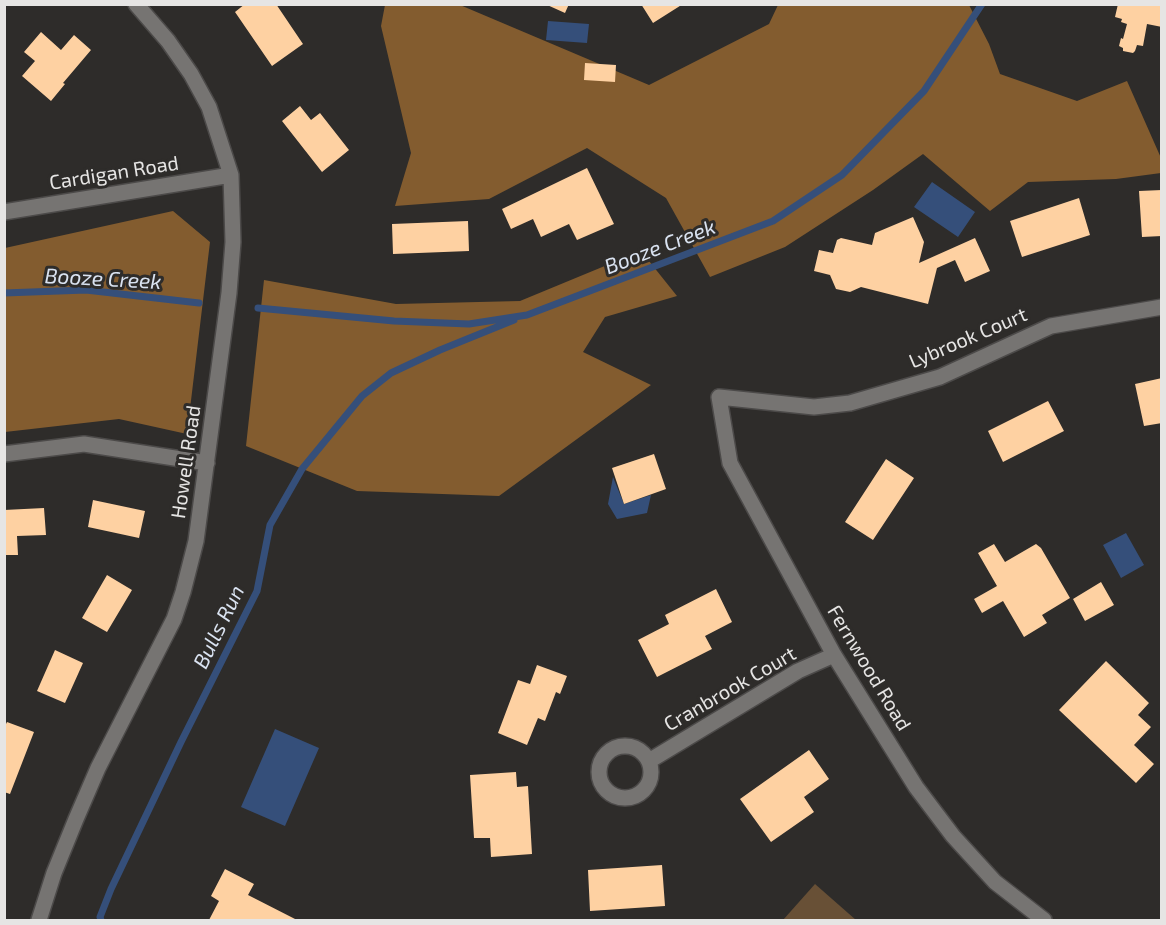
<!DOCTYPE html>
<html>
<head>
<meta charset="utf-8">
<style>
  body { margin:0 }
  #map { position:relative; width:1166px; height:925px; overflow:hidden; background:#2e2c2a; font-family:"Exo 2",sans-serif }
  canvas { display:block }
  .frame { position:absolute; inset:0; border:6px solid #e6e5e4; pointer-events:none }
</style>
</head>
<body>
<div id="map">
<canvas width="1166" height="925"></canvas>
<div class="frame"></div>
</div>
<script>
const ctx = document.querySelector('canvas').getContext('2d');
ctx.lineJoin = 'round';
function paint(path, color) { ctx.fillStyle = color; ctx.fill(path, 'evenodd'); }
const poly = rows => new Path2D(rows.map(r => 'M' + r).join(''));
function trace(path, color, width, dash) { ctx.strokeStyle = color; ctx.lineWidth = width; ctx.lineCap = dash ? 'butt' : 'round'; ctx.setLineDash(dash || []); ctx.stroke(path); }
function label(font, color, halo, rows, align = 'center') {
  ctx.font = font + ' "Exo 2",sans-serif'; ctx.lineWidth = 6; ctx.setLineDash([]); ctx.textBaseline = 'middle'; ctx.strokeStyle = halo; ctx.fillStyle = color; for (const [text, x, y, turn = 0] of rows) {
    ctx.save(); ctx.translate(x, y); ctx.rotate((+turn || 0) * Math.PI / 180); ctx.textAlign = isNaN(turn) ? turn : align; if (halo) ctx.strokeText(text, 0, 0); ctx.fillText(text, 0, 0); ctx.restore();
  }
}
paint(poly([
  [815,884,856,920,783,920]
]), '#685036');
paint(poly([
  [385,5,460,5,649,85,769,24,778,5,969,5,989,44,1000,74,1077,101,1127,81,1161,158,1161,173,1116,179,1028,182,990,211,923,154,873,190,785,247,710,277,666,198,587,148,489,199,395,206,411,153,381,26],
  [173,211,210,242,187,434,119,419,5,432,5,248],
  [641,251,677,296,605,317,583,352,651,385,499,496,357,491,246,446,264,280,396,304,520,301]
]), '#835c2f');
paint(poly([
  [548,21,589,24,587,43,546,40],
  [932,182,975,212,958,237,914,207],
  [613,477,624,504,651,495,647,513,617,519,608,504],
  [1126,533,1144,565,1121,578,1103,545],
  [275,729,319,748,285,826,241,807]
]), '#354f7a');
trace(poly([
  [4,293,86,290,199,303],
  [258,308,394,321,469,324,527,315,773,221,842,175,924,91,982,4],
  [101,920,100,917,111,889,181,742,257,591,270,525,302,469,362,396,391,373,440,350,514,320]
]), '#354f7a', 7);
paint(poly([
  [245,4,276,4,303,44,272,66,235,12],
  [545,4,569,4,565,13],
  [641,4,683,4,653,23],
  [1118,4,1162,4,1162,27,1147,24,1143,46,1137,45,1135,51,1133,53,1123,51,1123,48,1119,46,1121,38,1123,39,1127,24,1121,22,1122,19,1115,17],
  [41,32,61,50,74,35,91,50,63,83,65,84,51,101,22,76,35,61,24,52],
  [585,63,616,65,615,82,584,80],
  [300,106,311,120,320,113,349,150,322,172,282,121],
  [587,168,614,224,577,240,569,224,541,237,533,219,511,229,502,209],
  [1162,190,1162,236,1142,237,1139,191],
  [1079,198,1090,235,1022,257,1010,221],
  [913,217,924,242,919,263,975,238,990,271,965,282,955,260,937,268,928,304,861,287,850,292,836,289,830,275,814,271,819,250,833,253,837,240,841,238,872,245,875,233],
  [468,221,469,251,393,254,392,224],
  [1162,378,1162,423,1144,426,1135,384],
  [1048,401,1064,431,1003,462,988,431],
  [654,454,666,489,624,504,612,468],
  [886,459,914,478,873,540,845,522],
  [93,500,145,511,139,538,88,527],
  [44,508,46,535,17,536,18,555,4,555,4,510],
  [994,544,1005,562,1036,544,1041,548,1070,598,1042,615,1047,623,1024,637,1003,601,982,613,974,599,997,586,978,553],
  [107,575,132,590,107,632,82,618],
  [1101,582,1114,605,1085,621,1073,599],
  [716,589,732,622,705,636,712,649,657,677,638,640,669,624,665,615],
  [55,650,83,663,65,703,37,691],
  [1106,661,1149,703,1138,715,1151,727,1134,745,1154,764,1136,783,1059,710],
  [537,665,567,676,560,694,556,692,545,721,538,718,527,745,498,733,518,680,530,684],
  [7,722,34,732,10,794,4,792,4,728],
  [809,750,829,779,804,797,814,812,771,842,740,799],
  [516,772,517,787,528,786,532,854,491,857,490,838,474,838,470,775],
  [662,865,665,906,590,911,588,870],
  [225,869,254,884,248,895,297,920,209,920,219,901,211,896]
]), '#fed1a2');
const minor = poly([
  [4,212,231,175],
  [4,454,84,444,207,463],
  '599 772a26 26 0 1 1 52 0a26 26 0 1 1-52 0Z',
  [649,761,798,671,834,655],
  [39,920,54,873,76,819,98,768,174,619,183,592,196,541,229,293,233,242,231,175,209,107,191,74,168,41,136,4],
  [1044,920,995,882,953,836,916,787,834,655,730,463,719,397,814,407,850,403,940,377,1051,326,1162,307]
]);
trace(minor, '#4c4a49', 18);
trace(minor, '#767472', 15);
label('20px', '#e6e5e4', '#2e2c2a', [
  ["Cardigan Road",114,173,-9],
  ["Lybrook Court",968,338,-23],
  ["Howell Road",186,462,-82],
  ["Fernwood Road",869,668,59],
  ["Cranbrook Court",730,689,-30]
]);
label('italic 21px', '#dae3f1', '#2e2c2a', [
  ["Booze Creek",660,247,-21],
  ["Booze Creek",103,279,3],
  ["Bulls Run",219,627,-64]
]);
</script>
</body>
</html>
